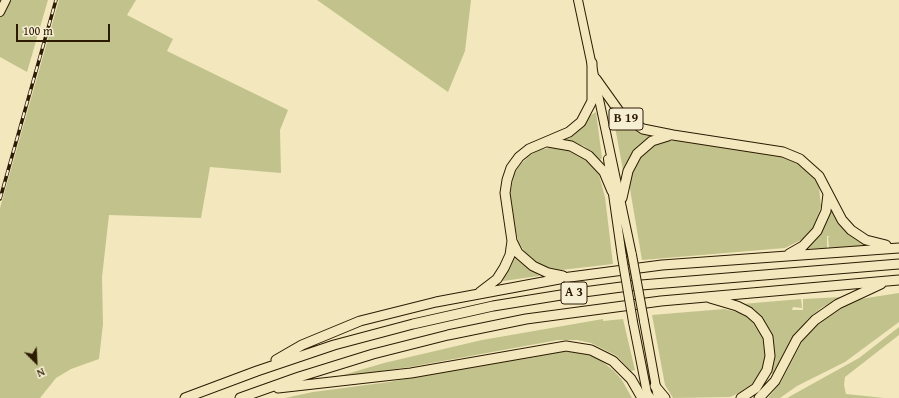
<!DOCTYPE html>
<html>
<head>
<meta charset="utf-8">
<style>
  body { margin:0 }
  #map { position:relative; width:899px; height:398px; overflow:hidden; background:#f3e7bd; font-family:"Gentium Book Plus",serif }
  canvas { display:block }
  .north { position:absolute; left:16px; top:342px; width:40px; height:40px; -webkit-text-stroke:3px #f7efd4; paint-order:stroke; rotate:156deg; font-size:11px; font-weight:700; line-height:16px; text-align:center; color:#2c1b02 }
  .north::after { content:''; display:block; margin:auto; width:14px; height:18px; background:#2c1b02; clip-path:polygon(50% 0,100% 100%,50% 72%,0 100%) }
  .scale { position:absolute; left:16px; top:24px; width:94px; height:18px; box-sizing:border-box; border:2px solid #2c1b02; border-top:0; padding-left:5px; font-size:12px; line-height:14px; white-space:nowrap; color:#2c1b02; -webkit-text-stroke:3px #f7efd4; paint-order:stroke }
</style>
</head>
<body>
<div id="map">
<canvas width="899" height="398"></canvas>
<div class="north">N</div>
<div class="scale">100 m</div>
</div>
<script>
const ctx = document.querySelector('canvas').getContext('2d');
ctx.lineJoin = 'round';
function paint(path, color) { ctx.fillStyle = color; ctx.fill(path, 'evenodd'); }
const poly = rows => new Path2D(rows.map(r => 'M' + r).join(''));
function trace(path, color, width, dash) { ctx.strokeStyle = color; ctx.lineWidth = width; ctx.lineCap = dash ? 'butt' : 'round'; ctx.setLineDash(dash || []); ctx.stroke(path); }
function label(font, color, halo, rows, align = 'center') {
  ctx.font = font + ' "Gentium Book Plus",serif'; ctx.lineWidth = 3; ctx.setLineDash([]); ctx.textBaseline = 'middle'; ctx.strokeStyle = halo; ctx.fillStyle = color; for (const [text, x, y, turn = 0] of rows) {
    ctx.save(); ctx.translate(x, y); ctx.rotate((+turn || 0) * Math.PI / 180); ctx.textAlign = isNaN(turn) ? turn : align; if (halo) ctx.strokeText(text, 0, 0); ctx.fillText(text, 0, 0); ctx.restore();
  }
}
paint(poly([
  [6,0,48,0,27,72,0,57,0,16],
  [59,0,136,0,127,15,173,39,167,51,288,110,280,130,281,173,210,167,201,218,109,215,102,277,103,324,99,359,71,369,56,378,40,398,0,398,0,208],
  [317,0,471,0,465,51,448,92],
  [612,111,634,127,659,135,638,147,623,170],
  [596,112,602,158,600,160,584,146,566,141,564,138,580,129,591,115],
  [665,141,685,141,778,156,794,160,811,173,819,187,821,206,814,226,803,239,785,248,642,260,631,195,629,181,631,172,640,156,648,149],
  [555,147,565,148,587,159,599,175,605,197,613,264,561,270,549,269,538,265,529,258,519,243,515,229,510,195,514,174,521,164,528,157,538,150],
  [831,207,867,245,829,248,828,237,830,236,827,236,827,248,806,249],
  [516,255,530,269,539,275,539,276,503,281,502,278,514,256],
  [899,293,899,322,845,362,797,386,780,398,768,398,781,382,805,336,813,327,834,311,847,304,860,299],
  [842,297,821,308,808,319,786,349,773,374,770,373,771,335,759,315,752,308,742,304,801,299,802,308,793,307,792,310,803,310,803,299],
  [724,309,737,312,747,316,762,333,766,354,760,375,748,389,730,397,673,398,665,385,652,315],
  [603,319,603,321,623,319,635,370,631,371,617,356,591,343,577,340,558,340,410,367,333,378,384,363,482,340],
  [899,327,899,335,845,377,844,385,846,394,884,398,787,398,859,358],
  [577,351,598,358,614,371,622,380,632,398,285,398,313,392,389,382,545,353]
]), '#c2c38c');
const major = poly([
  [578,0,632,255],
  [0,12,6,0],
  [608,159,622,257],
  [644,321,658,398],
  [633,322,648,398]
]);
const highway = poly([
  [596,79,621,114,643,129,673,135,783,152,800,159,819,176,842,220,851,230,866,240,886,245],
  [548,142,571,146,589,156,604,172,612,191],
  [622,198,628,171,637,154,652,141,668,136],
  [512,241,518,253,533,266,548,273,563,276],
  [789,254,803,246,817,231,826,211,828,194],
  [480,292,497,279,504,268,510,255,512,241,505,193,507,180,511,168,519,157,529,149,569,132,581,122,592,101,592,63],
  [710,298,737,306,749,312,758,320,768,337,770,356,767,370,756,388,741,398],
  [276,360,302,345,360,321,436,302,570,277,662,265,899,248],
  [655,386,665,398],
  [278,388,411,373,566,346,591,350,613,361,631,379,642,398],
  [647,394,650,398],
  [185,398,257,371,334,345,413,324,493,306,561,295,629,286,899,264],
  [240,398,299,377,373,354,448,335,526,319,661,301,899,280],
  [759,398,775,381,797,339,815,320,838,304,881,284]
]);
trace(major, '#2c1b02', 10);
trace(highway, '#2c1b02', 11);
trace(major, '#f3e7bd', 8);
trace(highway, '#f3e7bd', 9);
const rail = poly([
  [0,199,56,0]
]);
trace(rail, '#2c1b02', 3.5);
trace(rail, '#f7efd4', 2, [6]);
const majorBridge = poly([
  [632,255,644,321],
  [622,257,633,322]
]);
trace(majorBridge, '#2c1b02', 10, []);
trace(majorBridge, '#f3e7bd', 8);
for (const [x, y, w] of [
  [626,119,34],
  [574,293,26]
]) { const box = new Path2D(); box.roundRect(x - w / 2, y - 11, w, 22, 3); ctx.fillStyle = '#f7efd4'; ctx.fill(box); trace(box, '#2c1b02', 1); }
label('bold 13px', '#2c1b02', null, [
  ["B 19",626,119],
  ["A 3",574,293]
]);
</script>
</body>
</html>
